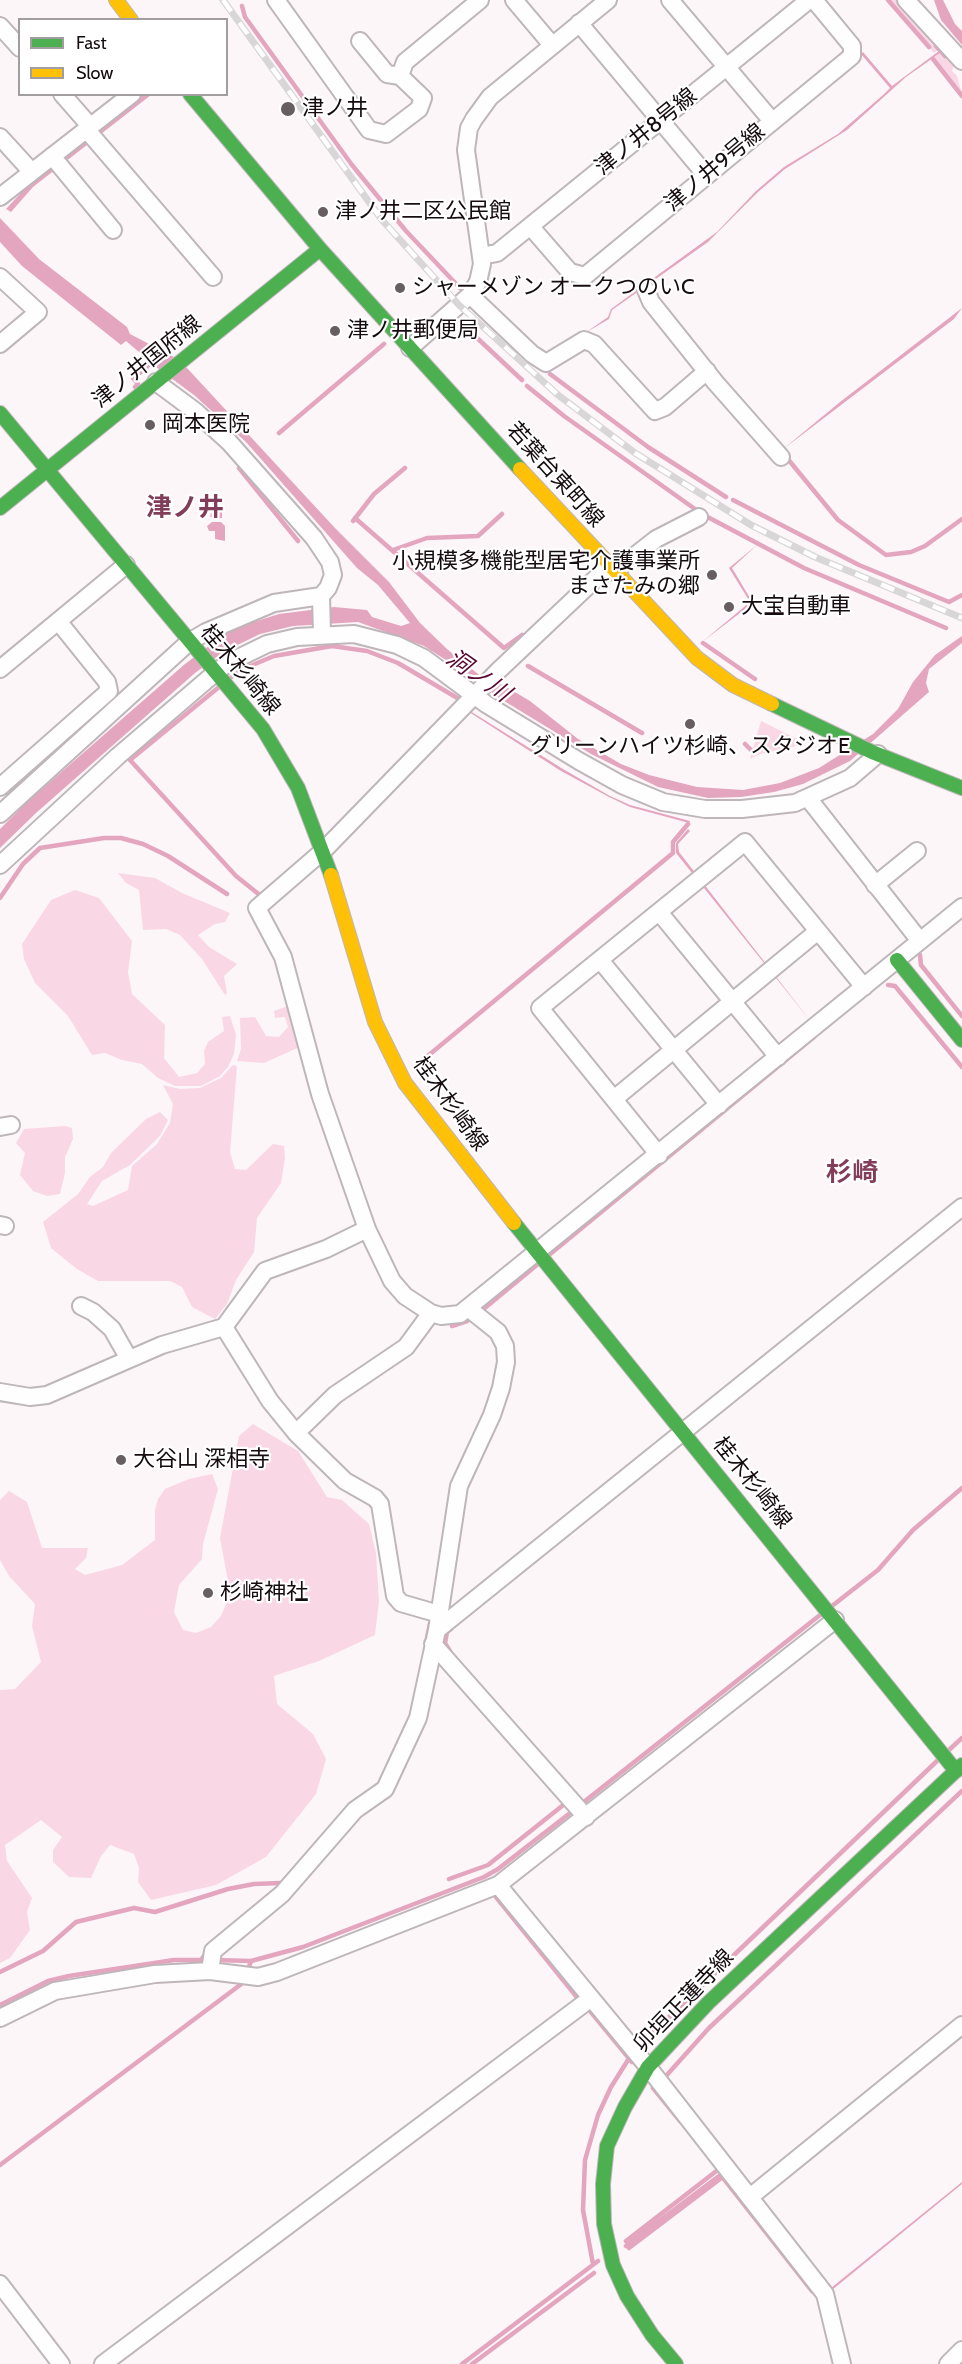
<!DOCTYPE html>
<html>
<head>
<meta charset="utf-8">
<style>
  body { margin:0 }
  #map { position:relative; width:962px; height:2364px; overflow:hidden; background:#fcf6f8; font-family:Cabin,sans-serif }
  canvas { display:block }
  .legend { position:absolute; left:18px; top:18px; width:210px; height:78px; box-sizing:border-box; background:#fff; border:2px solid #a29e9f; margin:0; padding:8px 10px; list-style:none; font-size:18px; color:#160c10 }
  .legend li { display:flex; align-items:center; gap:12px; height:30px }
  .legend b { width:30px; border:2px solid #a29e9f }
</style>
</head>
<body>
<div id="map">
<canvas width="962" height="2364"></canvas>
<ul class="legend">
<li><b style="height:8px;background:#4caf50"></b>Fast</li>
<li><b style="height:8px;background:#ffc107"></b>Slow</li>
</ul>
</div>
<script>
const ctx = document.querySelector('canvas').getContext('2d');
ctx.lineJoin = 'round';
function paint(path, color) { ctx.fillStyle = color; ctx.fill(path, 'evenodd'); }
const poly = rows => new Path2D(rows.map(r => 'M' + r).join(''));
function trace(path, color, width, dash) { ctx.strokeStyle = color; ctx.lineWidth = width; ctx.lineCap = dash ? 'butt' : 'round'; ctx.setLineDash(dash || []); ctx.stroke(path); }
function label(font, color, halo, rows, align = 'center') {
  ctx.font = font + ' Cabin,"Noto Sans JP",sans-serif'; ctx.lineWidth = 4.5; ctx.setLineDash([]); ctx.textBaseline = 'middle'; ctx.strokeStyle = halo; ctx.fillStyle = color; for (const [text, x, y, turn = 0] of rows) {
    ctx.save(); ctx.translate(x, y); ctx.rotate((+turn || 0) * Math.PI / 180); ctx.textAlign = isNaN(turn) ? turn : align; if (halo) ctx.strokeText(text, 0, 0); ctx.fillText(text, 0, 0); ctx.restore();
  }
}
paint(poly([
  [889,0,898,0,956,61,952,71,957,76,962,94,934,58,940,53,938,50,934,53],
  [761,721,801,741,801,745,760,754,750,759],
  [118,873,155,878,182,893,230,913,225,922,215,924,198,935,209,947,237,964,224,976,227,993,225,995,202,959,180,935,166,929,143,930,139,890,126,883],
  [75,890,99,898,132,941,128,972,132,994,165,1025,164,1058,179,1077,197,1073,205,1064,204,1051,208,1042,224,1031,222,1017,230,1016,236,1035,234,1054,228,1067,220,1076,201,1086,175,1086,158,1078,142,1064,122,1060,105,1053,92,1055,68,1016,35,983,24,959,22,944,51,900],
  [294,1004,304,1045,264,1063,237,1061,241,1049,240,1018,255,1017,266,1036,279,1037,288,1027,285,1017,275,1018,274,1011],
  [233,1065,237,1066,230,1152,235,1169,246,1170,273,1144,284,1146,285,1158,281,1183,257,1218,254,1252,236,1280,227,1304,215,1319,192,1307,182,1287,170,1281,98,1281,77,1269,51,1248,43,1222,78,1194,90,1177,103,1167,111,1153,146,1119,160,1112,168,1120,160,1136,130,1165,102,1181,87,1204,93,1206,128,1190,132,1166,157,1144,170,1123,173,1104,163,1085,180,1089,200,1088,221,1078],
  [65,1126,72,1128,73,1139,65,1157,65,1173,60,1194,47,1196,33,1191,20,1175,25,1153,16,1143,24,1129],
  [253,1424,298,1451,327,1497,342,1500,369,1524,376,1553,379,1601,375,1635,319,1661,274,1676,277,1704,313,1734,326,1759,316,1794,266,1857,216,1885,151,1900,138,1882,139,1868,134,1854,110,1845,101,1856,91,1878,69,1877,53,1862,53,1850,62,1837,41,1820,5,1845,7,1861,32,1898,27,1912,30,1930,10,1958,0,1963,0,1690,15,1689,41,1662,32,1626,35,1604,9,1576,0,1560,0,1500,9,1491,27,1502,42,1548,88,1548,86,1558,75,1569,85,1575,122,1565,155,1540,155,1510,158,1499,165,1489,189,1479,212,1474,218,1489,203,1544,202,1559,179,1585,174,1612,183,1630,196,1633,211,1627,221,1616,227,1602,229,1587,220,1538,239,1436]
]), '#fad7e4');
paint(poly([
  [934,0,943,0,955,24,962,31,962,45,941,20],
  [939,51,940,53,906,77,847,130,785,169,758,192,708,242,612,310,609,319,585,333,608,317,611,309,717,232,756,191,784,167,838,134,883,95,890,88,861,54,863,52,892,86],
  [143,95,151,95,33,187,11,212,6,209,30,183],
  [0,218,39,259,127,327,130,334,174,357,187,368,334,527,389,582,420,623,447,649,483,678,498,682,530,701,578,739,621,764,649,775,697,787,743,790,780,783,819,768,873,734,898,709,913,682,935,655,962,636,962,643,929,669,926,683,929,692,850,761,803,784,774,792,741,797,708,798,658,787,591,754,496,696,477,680,424,646,358,622,293,626,260,634,225,651,195,673,36,813,0,848,0,829,27,802,185,664,222,636,247,624,279,614,334,607,367,610,372,617,401,626,410,623,378,585,357,568,246,442,194,395,152,364,148,369,143,364,146,358,126,341,121,345,22,266,0,242],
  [962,308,954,319,782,450,840,402],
  [212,499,222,509,222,518,213,519,210,516,215,507,209,501],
  [212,522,221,522,225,526,225,541,215,539,215,531,209,531,207,526],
  [757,545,732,568,753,603,702,642,750,602,729,568],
  [470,711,563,769,610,796,630,805,690,821,689,823,630,807,609,797,561,771,469,712],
  [688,829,690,831,678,844,679,852,812,1023,676,853,676,843],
  [962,2182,962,2184,832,2290,831,2288]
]), '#e4a5be');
trace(poly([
  [888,0,929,47],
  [242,6,245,17,352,165,406,231,460,288],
  [936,46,945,56],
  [933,59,962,96],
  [460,322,522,380],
  [550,374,648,447,726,497],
  [527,386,564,416,702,514,804,568,946,628],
  [135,387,138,384,133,378,141,372],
  [279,433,384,344],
  [787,458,838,520,886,555,911,552,925,546,962,519],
  [239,468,298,541],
  [733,500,859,565,949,602,962,595],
  [355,518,504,648,522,635],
  [353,521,374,494,405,468],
  [393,550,427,538,478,536,502,514],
  [703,643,755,679],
  [528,666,642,733],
  [230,678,243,669,274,656,332,646,367,651,398,663,459,699],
  [219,687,130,760,236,876,261,896],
  [745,744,752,751],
  [0,898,23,864,40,848,104,838,121,838,143,844,168,856,227,894],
  [920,955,921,965,962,1016],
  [888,985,895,986,962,1067],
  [418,1064,673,853,673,842,688,824],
  [549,1255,814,1037],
  [480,1312,538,1264],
  [452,1326,467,1321],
  [832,1606,878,1570,913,1530,962,1488],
  [451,1629,447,1632,445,1643,451,1653],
  [427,1638,432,1614],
  [949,1750,962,1738],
  [580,1805,820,1615],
  [449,1879,488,1865,562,1806],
  [496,1897,580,2001],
  [201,1960,208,1950],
  [214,1960,251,1961,303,1947,484,1877,498,1869,574,1810],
  [0,1972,43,1951,76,1922,134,1908,155,1912,228,1889,254,1884,281,1883],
  [0,2005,48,1981,69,1976,174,1960,203,1960],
  [590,2011,632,2062],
  [637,2042,643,2042,938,1760],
  [666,2076,709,2028,962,1791],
  [653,2088,680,2121],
  [0,2165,244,1982,251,1961],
  [723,2174,724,2179,812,2291],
  [626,2241,719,2169],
  [626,2246,723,2173],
  [629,2248,720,2179],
  [593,2264,583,2210,585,2160,598,2115,611,2087,628,2060],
  [462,2364,598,2261],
  [472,2364,594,2273]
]), '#e4a5be', 4.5);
const street = poly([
  [276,0,369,130,386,134,419,109,423,98,400,76,405,62,480,0],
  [514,0,552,45],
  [670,0,772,121],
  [906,0,962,61],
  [579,23,706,175],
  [0,26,20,48],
  [360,41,387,74,400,76],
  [62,94,90,126],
  [86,129,213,277],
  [0,137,32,172],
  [52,156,113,230],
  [0,197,132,94],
  [530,226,570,272,585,276,852,56,852,46,814,0],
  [481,256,497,253,809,0],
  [0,277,38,312,0,344],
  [646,290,651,302,715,382,781,457],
  [470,295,532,354,546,363,584,340,594,344,655,411,665,407,707,371],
  [410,348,470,295,478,282,482,264,466,150,469,128,474,119,490,97,608,0],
  [609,566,498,671,324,850,257,908,283,957,320,1094,367,1229,392,1281,405,1296,431,1313,441,1316,460,1314,962,907],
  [614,572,656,539,699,517],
  [321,596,322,634],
  [0,669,126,565],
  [0,787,109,691,107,682,58,621],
  [808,798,920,941],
  [0,814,189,642,206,632,274,603,321,596,328,588,333,575,330,562,314,538,229,442,195,411,156,382],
  [0,865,118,756,215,673,228,663,267,644,297,637,354,634,397,645,424,658,486,704,579,761,622,785,663,802,705,809,742,809,795,803,850,778,878,754],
  [875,885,917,851],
  [659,912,778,1057],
  [600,960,719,1105],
  [614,1099,818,931],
  [0,1127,11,1125],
  [659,1155,540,1008,745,842,864,987],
  [0,1225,5,1226],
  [81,1306,93,1312,112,1329,129,1359],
  [224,1327,270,1401,296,1433,345,1481,375,1498,380,1504,395,1596,401,1603,439,1614],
  [0,1392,30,1397,47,1395,162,1345,224,1327,265,1271,326,1249,367,1229],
  [296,1433,335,1395,406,1347,431,1313],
  [437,1630,962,1207],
  [433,1644,586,1817],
  [498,1885,648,2067,825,2294,842,2364],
  [210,1971,213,1951,282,1894,355,1810,385,1789,418,1718,437,1630,459,1486,492,1415,501,1388,506,1362,505,1346,498,1332,468,1308],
  [0,2018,55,1991,155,1974,210,1971,258,1977,277,1972,498,1885,835,1620],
  [750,2197,962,2025],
  [0,2284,61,2364],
  [103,2364,590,1999],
  [948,2364,962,2350]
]);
const fast = poly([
  [190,94,320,249,520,469],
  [0,413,263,729,298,788,331,875],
  [0,508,320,249],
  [772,704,872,752,962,788],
  [897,960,962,1040],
  [514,1223,956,1771],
  [676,2364,652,2335,627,2296,613,2265,604,2224,603,2184,607,2146,625,2107,648,2067,708,2003,962,1765]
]);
const slow = poly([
  [116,0,131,20],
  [520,469,697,658,733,685,772,704],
  [331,875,375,1022,405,1083,514,1223]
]);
trace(street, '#beb6b9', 20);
trace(fast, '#beb6b9', 16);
trace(slow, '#beb6b9', 16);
trace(street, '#fffefe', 16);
trace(fast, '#4caf50', 14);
trace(slow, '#ffc107', 14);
const rail = poly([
  [223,0,382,220,459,305,558,395,635,453,751,525,815,557,962,618]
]);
trace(rail, '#d8d6d7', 7);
trace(rail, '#fff', 4.5, [14]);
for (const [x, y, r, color] of [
  [288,109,8,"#665e61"],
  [323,212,6,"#665e61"],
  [400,288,6,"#665e61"],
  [335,331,6,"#665e61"],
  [150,425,6,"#665e61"],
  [712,575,6,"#665e61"],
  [729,607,6,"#665e61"],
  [690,724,6,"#665e61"],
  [121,1460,6,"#665e61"],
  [208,1593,6,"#665e61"]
]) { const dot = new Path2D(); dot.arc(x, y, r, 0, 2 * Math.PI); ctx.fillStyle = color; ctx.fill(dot); trace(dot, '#fff', 2); }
label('22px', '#160c10', '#fff', [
  ["津ノ井",302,109],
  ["津ノ井二区公民館",335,212],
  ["シャーメゾン オークつのいC",412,288],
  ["津ノ井郵便局",347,331],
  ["岡本医院",162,425],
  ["小規模多機能型居宅介護事業所",700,562,"right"],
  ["まさたみの郷",700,587,"right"],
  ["大宝自動車",741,607],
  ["グリーンハイツ杉崎、スタジオE",690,747,"center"],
  ["大谷山 深相寺",133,1460],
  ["杉崎神社",220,1593]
], 'left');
label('22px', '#160c10', '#fff', [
  ["津ノ井8号線",646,132,-39],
  ["津ノ井9号線",715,168,-40],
  ["津ノ井国府線",147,362,-39],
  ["若葉台東町線",555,475,48],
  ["桂木杉崎線",240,670,50],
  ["桂木杉崎線",450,1104,54],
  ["桂木杉崎線",752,1483,51],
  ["卯垣正蓮寺線",684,2001,-46]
]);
label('italic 24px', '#580933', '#fff', [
  ["洞ノ川",478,676,35]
]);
label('bold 26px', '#823d5a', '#fff', [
  ["津ノ井",185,508],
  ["杉崎",852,1173]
]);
</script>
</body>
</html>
